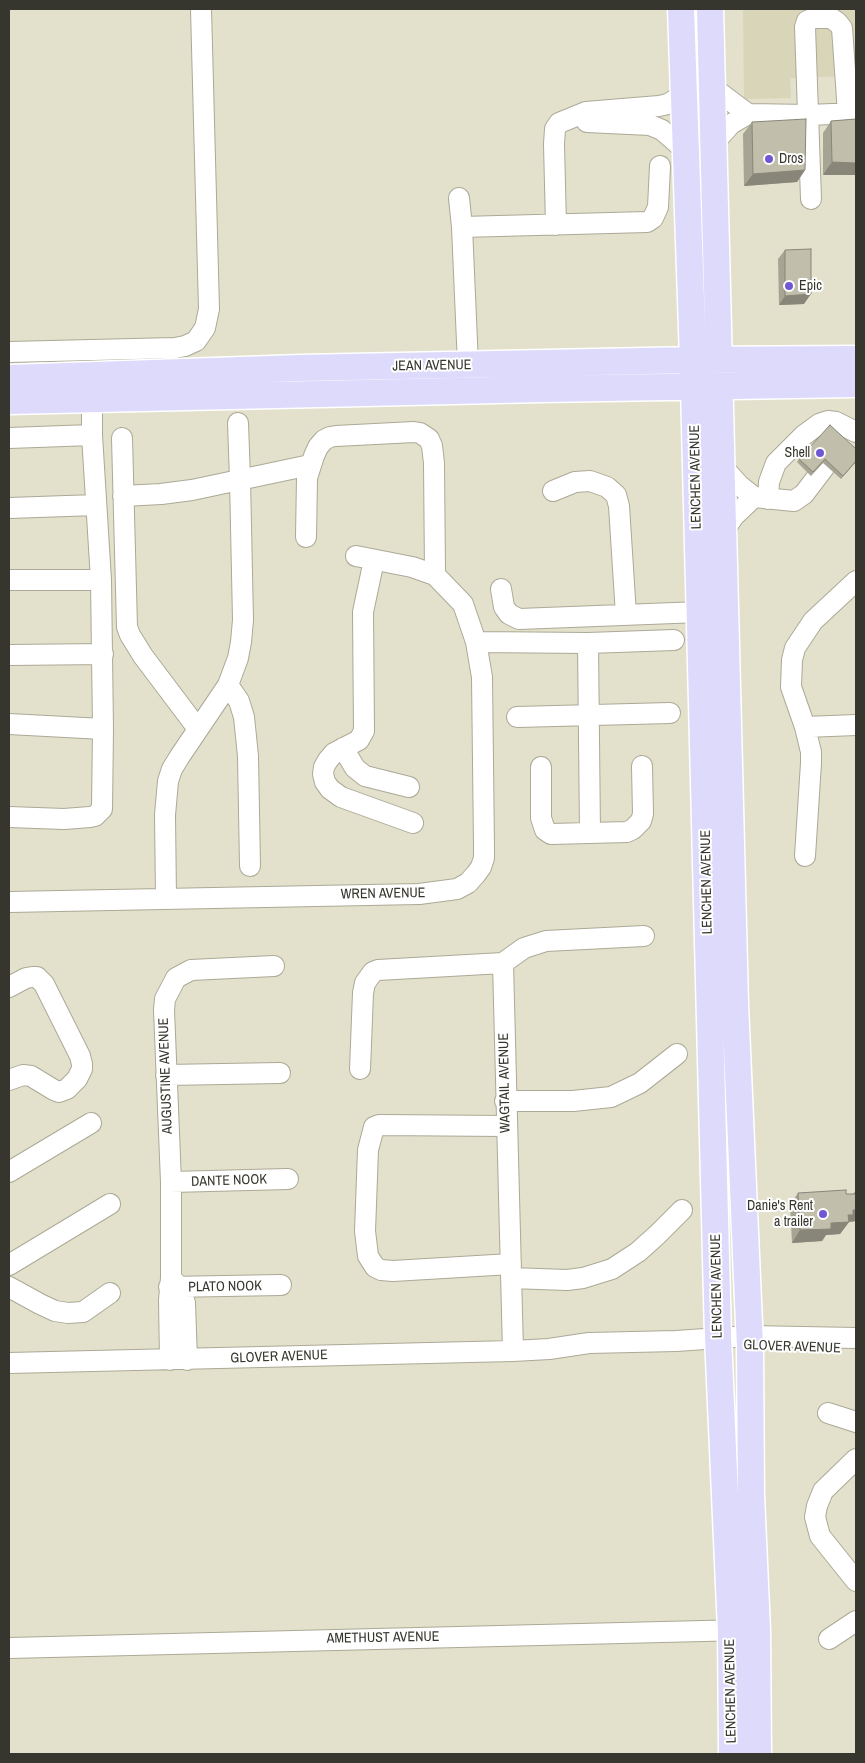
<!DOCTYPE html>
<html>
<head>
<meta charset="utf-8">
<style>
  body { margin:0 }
  #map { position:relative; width:865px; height:1763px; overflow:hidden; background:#e3e0cc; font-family:"Archivo Narrow",sans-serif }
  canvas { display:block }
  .frame { position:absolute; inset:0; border:10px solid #37362e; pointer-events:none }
</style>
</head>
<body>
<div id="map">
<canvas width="865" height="1763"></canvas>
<div class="frame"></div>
</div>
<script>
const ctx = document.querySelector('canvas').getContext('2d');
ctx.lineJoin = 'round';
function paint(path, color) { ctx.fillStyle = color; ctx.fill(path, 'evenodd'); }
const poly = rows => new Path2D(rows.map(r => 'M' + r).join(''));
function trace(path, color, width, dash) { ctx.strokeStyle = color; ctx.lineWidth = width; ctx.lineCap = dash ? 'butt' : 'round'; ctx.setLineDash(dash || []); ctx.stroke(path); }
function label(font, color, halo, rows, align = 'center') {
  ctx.font = font + ' "Archivo Narrow",sans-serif'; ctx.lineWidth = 4; ctx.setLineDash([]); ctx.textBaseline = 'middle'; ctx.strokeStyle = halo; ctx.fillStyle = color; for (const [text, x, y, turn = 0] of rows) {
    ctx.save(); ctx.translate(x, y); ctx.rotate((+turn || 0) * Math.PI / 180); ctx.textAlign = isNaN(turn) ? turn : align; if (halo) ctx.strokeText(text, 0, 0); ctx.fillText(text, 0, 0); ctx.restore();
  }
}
paint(poly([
  [743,9,856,9,856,76,790,78,791,98,744,99]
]), '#d8d5b9');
const minor = poly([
  [712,87,748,114],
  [587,122,650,125,662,130,686,151],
  [714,143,731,124,748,114,809,115,856,113],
  [459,198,462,227,468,365],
  [811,199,805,27,807,21,814,18,831,18,838,23,842,28,848,113],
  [556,225,554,144,555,129,559,123,586,112,659,106,668,104,684,94],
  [462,227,647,222,653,218,658,207,660,166],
  [9,352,175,348,185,346,196,341,205,328,209,309,201,9],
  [9,438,92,435],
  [122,438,127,627,130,635,143,656,198,729],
  [721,465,739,485,754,497,794,501,804,494,826,465],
  [553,491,575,482,590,481,607,487,616,495,619,506,626,615],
  [123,496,161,494,192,490,310,465],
  [768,499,769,482,776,463,804,435,819,424,828,421,836,422,856,432],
  [9,508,96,505],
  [723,532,734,516,754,497],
  [306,537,307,478,314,456,318,447,324,440,330,437,336,436,414,432,420,433,429,439,432,446,434,463,435,575],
  [374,560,363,612,364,731,359,740,334,753,328,760,324,767,323,774,325,782,330,789,341,797,413,823],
  [9,580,101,580],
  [501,589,504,607,509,614,519,619,700,612],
  [476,642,588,643,674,640],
  [588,643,590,833],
  [9,655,103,654],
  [228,685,239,701,244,717,248,756,250,866],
  [517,717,670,713],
  [9,724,103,729],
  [805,727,791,687,792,660,795,648,813,621,856,581],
  [343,748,355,768,365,776,409,787],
  [541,767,541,818,545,830,551,834,627,832,633,829,641,821,643,814,642,766],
  [9,817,64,819,90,817,95,816,102,809,103,729,101,580,92,435,92,399],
  [805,856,811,763,811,752,805,727,856,725],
  [166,898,165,815,168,781,172,769,180,756,228,685,238,658,241,642,243,620,240,479,238,423],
  [9,902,419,894,457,889,468,883,476,874,481,867,484,858,484,847,482,677,476,642,463,604,435,575,412,567,356,556],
  [503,963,513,1351],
  [503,963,524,948,546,941,644,936],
  [9,987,26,978,32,977,37,977,44,984,80,1056,82,1064,82,1069,77,1079,67,1089,59,1092,54,1090,31,1076,23,1075,9,1080],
  [360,1069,363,993,365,983,373,972,378,970,503,963],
  [166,1075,280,1073],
  [505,1101,573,1101,611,1097,640,1083,677,1054],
  [506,1126,379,1125,374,1127,368,1150,365,1231,368,1256,375,1267,381,1270,393,1271,511,1264],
  [9,1172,91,1123],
  [171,1182,288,1179],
  [9,1265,110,1204],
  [511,1278,567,1280,583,1278,612,1269,638,1252,657,1235,682,1210],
  [172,1279,180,1288,185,1303,187,1360],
  [9,1287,40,1304,55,1311,68,1313,83,1312,110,1293],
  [169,1287,281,1285],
  [170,1360,169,1300,171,1278,171,1182,164,1010,165,999,176,978,191,970,274,966],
  [9,1363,513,1351,549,1349,589,1343,676,1341,749,1336,856,1338],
  [828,1413,856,1422],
  [856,1459,823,1491,817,1506,815,1517,820,1536,856,1581],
  [829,1639,856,1621],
  [9,1648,744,1630]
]);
const major = poly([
  [681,9,694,387,718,1337,731,1630,732,1754],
  [710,9,735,1004,750,1346,751,1495,757,1630,758,1754],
  [9,378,300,368,693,360,856,359],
  [9,401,542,389,856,384]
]);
trace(minor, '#aca996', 22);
trace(major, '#fff', 29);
trace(minor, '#fff', 20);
trace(major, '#dddafb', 26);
paint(poly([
  [856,119,856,175,823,175,823,133,831,121],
  [752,122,805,170,797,182,744,186,743,134],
  [785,250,804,304,779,305,778,259],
  [856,449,856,462,841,479,823,463,811,476,797,462,799,459],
  [856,1190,856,1221,849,1222,840,1234,826,1235,822,1241,792,1243,790,1205,798,1193,846,1194,853,1194]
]), '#a6a493');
paint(poly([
  [832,162,856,163,856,175,823,175],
  [805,170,797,182,744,186,753,174],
  [811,294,804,304,779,305,785,296],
  [853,1210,856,1210,856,1221,849,1222,840,1234,826,1235,822,1241,792,1243,800,1230,848,1215]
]), '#878678');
const building = poly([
  [806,119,805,170,753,174,752,122,806,119],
  [856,119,856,163,832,162,831,121,856,119],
  [811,249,811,294,785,296,785,250,811,249],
  [830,425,856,449,856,461,843,476,825,459,813,472,799,459,830,425],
  [846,1190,846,1194,856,1194,856,1210,853,1210,853,1215,848,1215,849,1222,831,1223,831,1229,800,1230,798,1193,846,1190]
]);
paint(building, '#c1bfab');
trace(building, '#878678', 1);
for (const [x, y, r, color] of [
  [769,159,5,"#7058d2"],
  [789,286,5,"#7058d2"],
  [820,453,5,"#7058d2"],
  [823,1214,5,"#7058d2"]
]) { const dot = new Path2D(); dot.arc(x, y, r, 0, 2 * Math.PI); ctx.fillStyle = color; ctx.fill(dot); trace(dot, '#fff', 2); }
label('14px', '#37362e', '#fff', [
  ["Dros",779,159],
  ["Epic",799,286],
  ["Shell",810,453,"right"],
  ["Danie's Rent",813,1206,"right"],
  ["a trailer",813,1222,"right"]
], 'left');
label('14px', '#37362e', '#fff', [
  ["JEAN AVENUE",432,366,-1],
  ["LENCHEN AVENUE",696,477,-91],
  ["LENCHEN AVENUE",707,882,-91],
  ["WREN AVENUE",383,894,-1],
  ["AUGUSTINE AVENUE",166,1076,-92],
  ["WAGTAIL AVENUE",505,1083,-91],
  ["DANTE NOOK",229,1181,-2],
  ["LENCHEN AVENUE",717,1286,-91],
  ["PLATO NOOK",225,1287,-1],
  ["GLOVER AVENUE",792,1347,2],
  ["GLOVER AVENUE",279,1357,-2],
  ["AMETHUST AVENUE",383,1638,-1],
  ["LENCHEN AVENUE",731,1691,-91]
]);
</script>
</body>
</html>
